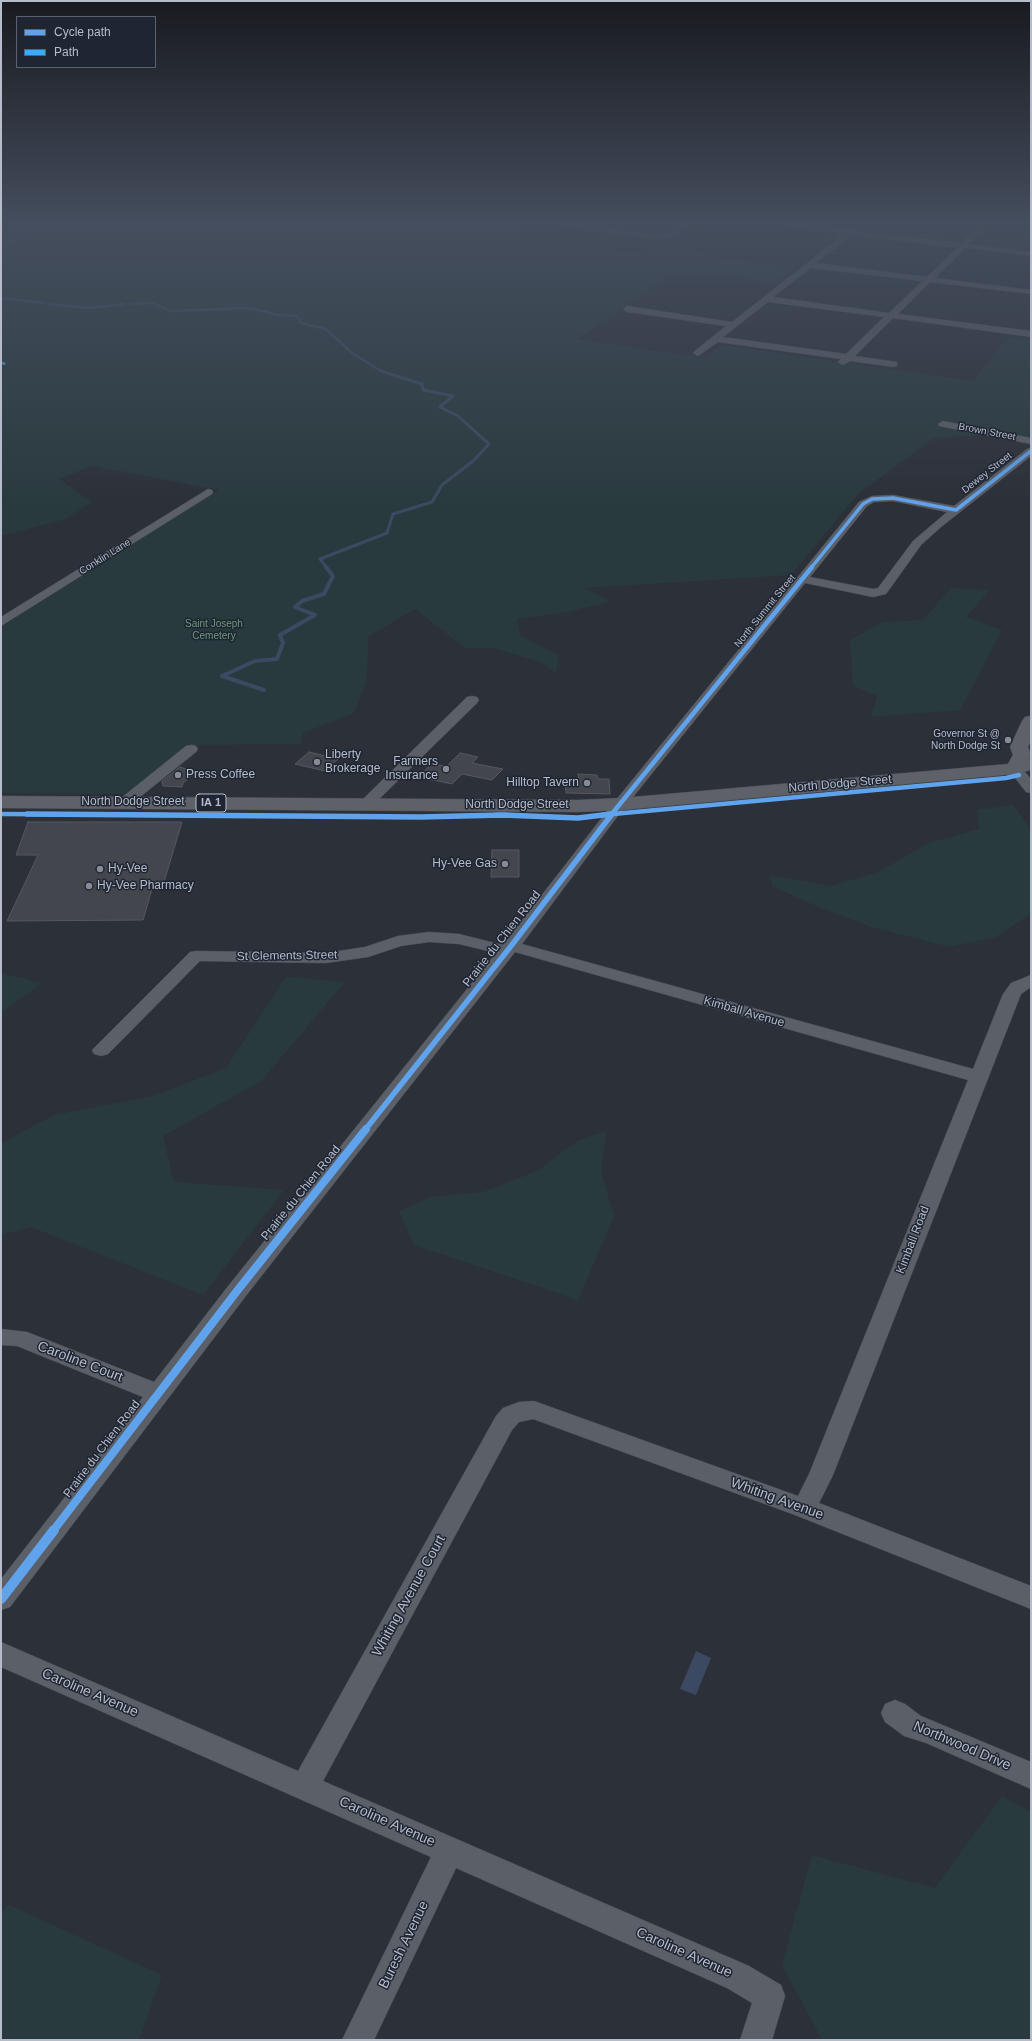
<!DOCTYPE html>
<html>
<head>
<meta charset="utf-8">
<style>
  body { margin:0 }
  #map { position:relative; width:1032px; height:2041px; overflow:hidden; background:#2c3038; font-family:Arial,sans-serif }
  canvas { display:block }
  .frame { position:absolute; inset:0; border:2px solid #b6bcc9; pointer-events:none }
  .legend { position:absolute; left:16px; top:16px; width:140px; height:52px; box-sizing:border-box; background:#1f2633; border:1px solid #5b626f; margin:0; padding:5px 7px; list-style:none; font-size:12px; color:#b6bcc9 }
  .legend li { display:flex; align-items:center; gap:8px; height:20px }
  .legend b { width:20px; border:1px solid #5b626f }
</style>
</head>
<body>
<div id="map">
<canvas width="1032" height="2041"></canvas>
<div class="frame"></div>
<ul class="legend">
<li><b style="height:5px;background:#60a3ed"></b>Cycle path</li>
<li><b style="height:5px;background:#3fa9f5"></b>Path</li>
</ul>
</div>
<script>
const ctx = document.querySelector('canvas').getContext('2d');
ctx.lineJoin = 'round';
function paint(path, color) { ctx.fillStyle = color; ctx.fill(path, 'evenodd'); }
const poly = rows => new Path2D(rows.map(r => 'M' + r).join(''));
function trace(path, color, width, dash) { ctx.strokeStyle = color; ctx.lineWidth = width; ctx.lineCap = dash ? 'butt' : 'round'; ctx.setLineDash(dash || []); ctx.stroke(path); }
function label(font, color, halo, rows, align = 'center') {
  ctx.font = font + ' Arial,sans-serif'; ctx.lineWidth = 3; ctx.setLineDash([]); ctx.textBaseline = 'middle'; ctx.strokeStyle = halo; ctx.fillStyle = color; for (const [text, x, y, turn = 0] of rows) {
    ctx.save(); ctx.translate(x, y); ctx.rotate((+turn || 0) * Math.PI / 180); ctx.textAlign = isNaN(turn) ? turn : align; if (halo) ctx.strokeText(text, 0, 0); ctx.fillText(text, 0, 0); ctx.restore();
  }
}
paint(poly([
  [36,222,536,222,512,234,525,246,629,252,685,249,709,254,707,256,796,267,775,283,713,275,706,279,670,275,677,270,660,277,666,278,577,339,704,358,722,345,973,381,1008,337,1031,339,1031,434,1024,442,982,435,934,438,858,494,791,575,585,588,611,601,568,612,517,619,521,636,559,655,556,673,541,662,493,648,465,648,415,609,369,636,366,683,354,713,303,733,300,744,191,745,129,794,1,793,1,627,219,490,92,466,59,479,92,502,66,519,1,536,1,226],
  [951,588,990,590,966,617,1002,630,960,710,871,717,877,696,853,686,850,640,883,622,923,620],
  [1013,805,1031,829,1031,911,1030,914,996,937,949,947,872,927,816,906,772,886,771,875,831,886,878,872,929,843,979,829,977,810],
  [1,973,42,983,1,1013],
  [286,977,345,982,261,1081,163,1136,174,1182,284,1190,203,1295,31,1227,1,1235,1,1143,54,1115,153,1096,226,1068],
  [606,1131,601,1171,614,1216,578,1300,414,1245,399,1211,431,1197,483,1192,537,1171,577,1141],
  [1002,1796,1031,1812,1031,2040,822,2040,782,1965,812,1855,935,1888],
  [9,1905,162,1975,139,2040,1,2040,1,1912]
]), '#293a3e');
paint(poly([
  [696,1651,711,1658,696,1695,680,1689]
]), '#3b4962');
trace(poly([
  [136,222,141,222],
  [145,222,152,224,151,227,145,229,150,230,161,230,175,222],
  [1,244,28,235,41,234,51,229,25,228,32,225,65,223,82,227,118,222],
  [1,298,43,303],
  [48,304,89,308,124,304],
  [131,304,154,303],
  [157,305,171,311,250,308,278,315,297,316,301,323,326,329,352,353,381,371,393,375]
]), '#3b4962', 2.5);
trace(poly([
  [327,568,320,559,387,533,393,514,432,502,442,485,473,461,489,444,458,416,440,407,453,396,423,390,422,384,390,374]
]), '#3b4962', 3);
trace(poly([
  [264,690,222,676,255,661,277,659,283,643,280,635,315,615,295,607,302,601,324,594,333,576,326,567]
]), '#3b4962', 4);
const building = poly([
  [309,752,338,759,325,771,295,764,309,752],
  [460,753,478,757,472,763,503,769,492,780,462,774,452,784,419,777,431,764,447,766,460,753],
  [180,767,196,772,183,783,182,787,163,786,162,781,180,767],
  [578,774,597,775,598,779,609,779,610,794,566,793,565,781,579,779,578,774],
  [28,822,182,822,164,882,154,882,143,920,7,921,38,855,16,855,28,822],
  [492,850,519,850,519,877,491,877,492,850]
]);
paint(building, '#43464d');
trace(building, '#54585f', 1);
const minor = poly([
  [537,222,561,222,659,235,667,233,683,222,692,222,672,237,659,239,537,222],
  [759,222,785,222,849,230,855,227,859,229,857,231,961,243,983,222,991,222,969,244,1031,252,1031,256,965,248,935,278,1031,290,1031,294,930,282,898,314,1031,331,1031,337,893,318,855,356,897,362,897,366,894,367,850,361,843,365,838,362,841,359,718,342,698,356,693,353,695,351,726,326,627,312,623,309,627,306,732,322,844,234,759,222],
  [852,235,957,248,927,277,816,263,852,235],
  [811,268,922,281,889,313,773,297,811,268],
  [768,302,884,317,846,354,723,337,768,302],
  [943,421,1031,438,1031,444,939,426,938,424,943,421],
  [1031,448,1031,456,941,527,921,545,886,594,873,597,805,583,617,817,522,944,973,1069,1003,994,1011,983,1031,975,1031,987,1021,994,833,1475,819,1503,1031,1586,1031,1609,795,1515,533,1419,519,1422,512,1430,323,1781,749,1966,781,1985,785,1996,772,2040,740,2040,752,2003,727,1988,456,1868,374,2040,342,2040,431,1857,1,1667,1,1642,298,1771,496,1416,503,1408,519,1402,534,1401,798,1496,809,1474,968,1080,515,952,245,1297,10,1607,1,1610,1,1579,143,1397,17,1346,1,1345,1,1329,27,1332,154,1382,229,1285,496,953,459,944,429,942,401,946,368,957,326,963,200,961,108,1054,101,1056,94,1054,92,1050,190,952,196,951,326,953,365,947,398,936,429,932,459,934,503,945,607,811,859,502,872,496,893,495,954,506,1027,449,1031,448],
  [893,501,947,512,913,541,878,588,873,589,810,577,867,506,874,502,893,501],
  [208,489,212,490,213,492,212,494,1,626,1,617,208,489],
  [472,696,477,697,479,700,477,703,370,808,360,808,357,805,360,802,467,697,472,696],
  [191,745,196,746,198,749,196,752,130,805,120,805,117,802,120,799,186,746,191,745],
  [1015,765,1020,766,1031,779,1031,793,1026,792,1008,769,1010,766,1015,765],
  [895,1700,905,1704,921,1716,1031,1762,1031,1789,926,1743,904,1736,885,1722,881,1713,885,1704,895,1700]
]);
const major = poly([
  [1031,716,1031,740,1028,747,1031,755,1029,759,1031,759,1031,770,1015,774,622,810,578,812,1,808,1,796,578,800,622,798,1008,764,1013,755,1010,747,1022,721,1025,717,1031,716]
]);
trace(minor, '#484b51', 1);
trace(major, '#4a4d55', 1);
paint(minor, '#5b5f67');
paint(major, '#5e6168');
trace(poly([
  [1,363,7,364]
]), '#3fa9f5', 2.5, [4.5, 2.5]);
trace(poly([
  [811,568,863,504,872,499,893,498,956,510,1031,451]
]), '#60a3ed', 3.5);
trace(poly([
  [1,814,167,815],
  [495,815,508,815],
  [602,815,1006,778,1019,775],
  [611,815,812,567]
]), '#60a3ed', 4.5);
trace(poly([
  [27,814,420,817,503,815,578,818,611,814],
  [365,1130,511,946,612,814]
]), '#60a3ed', 5.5);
trace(poly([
  [53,1531,237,1291,366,1129]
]), '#60a3ed', 8);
trace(poly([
  [1,1599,54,1530]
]), '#60a3ed', 10);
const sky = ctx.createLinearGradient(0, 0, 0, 508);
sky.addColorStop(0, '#181a1f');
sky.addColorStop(0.44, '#454e5e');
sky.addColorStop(1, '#454e5e00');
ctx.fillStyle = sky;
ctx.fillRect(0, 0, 1032, 508);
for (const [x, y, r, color] of [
  [1008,740,4,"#868b96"],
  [317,762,4,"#868b96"],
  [446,769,4,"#868b96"],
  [178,775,4,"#868b96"],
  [587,783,4,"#868b96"],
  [505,864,4,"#868b96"],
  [100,869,4,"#868b96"],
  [89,886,4,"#868b96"]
]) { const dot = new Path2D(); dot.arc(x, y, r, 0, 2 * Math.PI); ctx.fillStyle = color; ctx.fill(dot); trace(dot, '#1f2633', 1.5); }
label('10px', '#b6bcc9', '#1f2633', [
  ["Brown Street",987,432,11],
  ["Dewey Street",987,473,-38],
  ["Conklin Lane",105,557,-32],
  ["North Summit Street",765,611,-51]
]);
label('10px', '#6f997a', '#1f2633', [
  ["Saint Joseph",214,624],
  ["Cemetery",214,636]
]);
label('10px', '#b6bcc9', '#1f2633', [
  ["Governor St @",1000,734],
  ["North Dodge St",1000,746]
], 'right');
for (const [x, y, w] of [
  [211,803,30]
]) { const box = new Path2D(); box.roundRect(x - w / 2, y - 9, w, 18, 3); ctx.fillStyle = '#1f2633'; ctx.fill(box); trace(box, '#b6bcc9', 1); }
label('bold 11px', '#b6bcc9', null, [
  ["IA 1",211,803]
]);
label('12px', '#b6bcc9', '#1f2633', [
  ["Liberty",325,755],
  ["Brokerage",325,769],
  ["Farmers",438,762,"right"],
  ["Insurance",438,776,"right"],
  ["Press Coffee",186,775],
  ["Hilltop Tavern",579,783,"right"],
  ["Hy-Vee Gas",497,864,"right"],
  ["Hy-Vee",108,869],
  ["Hy-Vee Pharmacy",97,886]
], 'left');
label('12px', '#b6bcc9', '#1f2633', [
  ["North Dodge Street",840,784,-5],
  ["North Dodge Street",133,802],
  ["North Dodge Street",517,805],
  ["Prairie du Chien Road",502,939,-52],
  ["St Clements Street",287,956,-1],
  ["Kimball Avenue",744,1012,16],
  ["Prairie du Chien Road",301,1193,-51],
  ["Kimball Road",913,1240,-69],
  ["Prairie du Chien Road",102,1449,-53]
]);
label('14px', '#b6bcc9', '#1f2633', [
  ["Caroline Court",80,1362,21],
  ["Whiting Avenue",777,1499,20],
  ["Whiting Avenue Court",409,1596,-61],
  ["Caroline Avenue",90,1693,23],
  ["Northwood Drive",962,1746,23],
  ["Caroline Avenue",387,1822,24],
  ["Buresh Avenue",404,1945,-64],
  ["Caroline Avenue",684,1953,24]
]);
</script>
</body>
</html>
